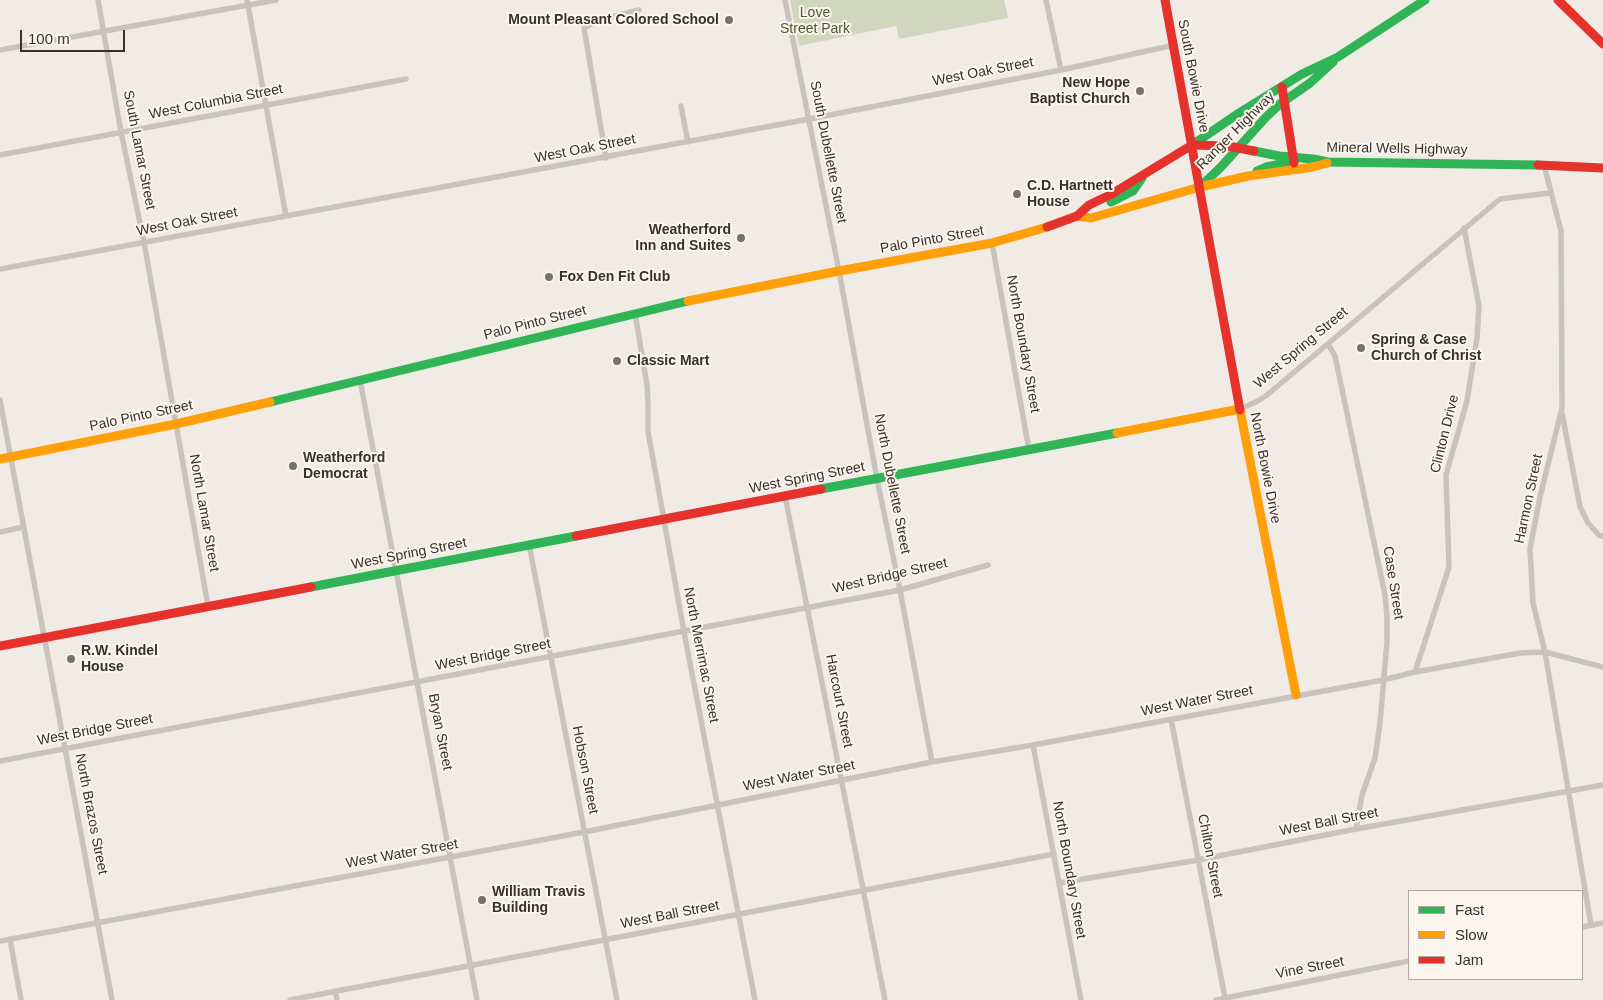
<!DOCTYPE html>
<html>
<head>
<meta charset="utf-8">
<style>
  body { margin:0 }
  #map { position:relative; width:1603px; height:1000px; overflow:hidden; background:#f0ebe5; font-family:Arial,sans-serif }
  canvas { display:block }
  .legend { position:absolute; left:1408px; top:890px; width:175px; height:90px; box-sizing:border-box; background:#fbf5ee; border:1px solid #aea6a0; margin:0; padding:6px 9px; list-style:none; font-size:15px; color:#3b302b }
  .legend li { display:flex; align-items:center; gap:10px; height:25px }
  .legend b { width:25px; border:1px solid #aea6a0 }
  .scale { position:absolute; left:20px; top:30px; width:105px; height:22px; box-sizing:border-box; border:2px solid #3b302b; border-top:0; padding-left:6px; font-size:15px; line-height:18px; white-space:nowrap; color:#3b302b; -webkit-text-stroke:4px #fbf5ee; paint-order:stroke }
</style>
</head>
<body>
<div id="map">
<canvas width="1603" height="1000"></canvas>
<ul class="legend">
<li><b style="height:6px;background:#30b455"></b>Fast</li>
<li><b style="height:6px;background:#ff9f0a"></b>Slow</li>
<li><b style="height:6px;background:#e5322d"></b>Jam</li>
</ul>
<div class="scale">100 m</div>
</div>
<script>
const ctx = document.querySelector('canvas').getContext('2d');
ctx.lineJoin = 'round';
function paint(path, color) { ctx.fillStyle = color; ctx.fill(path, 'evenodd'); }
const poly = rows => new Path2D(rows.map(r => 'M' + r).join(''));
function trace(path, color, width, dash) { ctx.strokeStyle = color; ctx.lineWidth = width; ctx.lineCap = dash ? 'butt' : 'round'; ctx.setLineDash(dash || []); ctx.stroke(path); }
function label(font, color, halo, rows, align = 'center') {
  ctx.font = font + ' Arial,sans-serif'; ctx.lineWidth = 4; ctx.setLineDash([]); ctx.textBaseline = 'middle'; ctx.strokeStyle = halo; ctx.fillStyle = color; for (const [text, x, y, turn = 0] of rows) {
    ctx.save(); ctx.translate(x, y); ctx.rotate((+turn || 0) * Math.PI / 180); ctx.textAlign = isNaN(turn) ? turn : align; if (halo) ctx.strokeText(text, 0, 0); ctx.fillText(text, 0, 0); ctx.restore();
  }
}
paint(poly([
  [790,0,1004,0,1008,18,899,39,896,26,799,46]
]), '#d1d6bf');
trace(poly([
  [98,0,121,132,144,242,208,606],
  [247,0,286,216],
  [785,0,839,271,877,479,900,590,932,762],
  [1046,0,1061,70],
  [0,50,276,0],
  [681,106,688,142],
  [0,155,406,79],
  [606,158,584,28,599,20,639,10],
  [1544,165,1561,231,1562,408,1540,497,1530,549,1533,603,1545,652,1591,925],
  [992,243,1029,450],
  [0,269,809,119,1061,70,1174,45],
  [635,313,647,385,648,402,648,431,684,632,755,1000],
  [1328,344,1335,356,1385,595,1387,617,1387,642,1380,723,1375,758,1362,795,1356,829],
  [360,380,477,1000],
  [0,400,112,1000],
  [1240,409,1256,402,1267,395,1500,199,1550,193],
  [1562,413,1580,507,1588,523,1599,535,1603,536],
  [785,496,885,1000],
  [0,532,23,527],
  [529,544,617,1000],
  [1415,672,1449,567,1446,475,1467,401,1477,338,1479,306,1464,228],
  [1171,719,1225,998],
  [1033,745,1081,1000],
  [0,761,900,590,988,565],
  [1059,883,1198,860,1356,829,1603,785],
  [1582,927,1603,923],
  [10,939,21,1000],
  [0,941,584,832,932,762,1033,745,1383,680,1415,672,1520,653,1545,652,1603,667],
  [335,991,337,1000],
  [290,1000,1054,854],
  [1216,1000,1409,961]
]), '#c9c3be', 5.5);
trace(poly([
  [1192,145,1239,113,1302,74,1338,57,1425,0],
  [1254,151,1279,156,1313,159,1328,162,1538,165],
  [1257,171,1266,167,1286,163,1293,158],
  [1200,187,1221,167,1266,117,1280,104,1310,83,1333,62],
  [1111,202,1133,191,1142,178],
  [270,402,688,301],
  [821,489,1117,433],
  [311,587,576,536]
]), '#30b455', 9);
trace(poly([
  [1077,216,1091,218,1200,187,1248,176,1313,167,1327,163],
  [688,301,839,271,992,243,1047,227],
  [1240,410,1296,695],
  [1117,433,1240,409],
  [0,459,176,424,270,402]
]), '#ff9f0a', 9);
trace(poly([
  [1165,0,1240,410],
  [1558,0,1603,44],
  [1282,87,1294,163],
  [1538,165,1603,168],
  [1047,227,1077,216,1089,205,1110,195,1192,145,1228,146,1254,151],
  [576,536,821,489],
  [0,646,311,587]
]), '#e5322d', 9);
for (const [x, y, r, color] of [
  [729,20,5,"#7a716c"],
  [1140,91,5,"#7a716c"],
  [1017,194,5,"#7a716c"],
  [741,238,5,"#7a716c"],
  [549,277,5,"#7a716c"],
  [1361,348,5,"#7a716c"],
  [617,361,5,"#7a716c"],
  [293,466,5,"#7a716c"],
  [71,659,5,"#7a716c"],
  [482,900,5,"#7a716c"]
]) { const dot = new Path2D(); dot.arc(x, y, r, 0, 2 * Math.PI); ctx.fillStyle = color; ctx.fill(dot); trace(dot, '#fbf5ee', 2); }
label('14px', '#4a5a2e', '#fbf5ee', [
  ["Love",815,13],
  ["Street Park",815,29]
]);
label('bold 14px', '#3b302b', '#fbf5ee', [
  ["Mount Pleasant Colored School",719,20,"right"],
  ["New Hope",1130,83,"right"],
  ["Baptist Church",1130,99,"right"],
  ["C.D. Hartnett",1027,186],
  ["House",1027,202],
  ["Weatherford",731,230,"right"],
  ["Inn and Suites",731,246,"right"],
  ["Fox Den Fit Club",559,277],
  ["Spring & Case",1371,340],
  ["Church of Christ",1371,356],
  ["Classic Mart",627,361],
  ["Weatherford",303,458],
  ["Democrat",303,474],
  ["R.W. Kindel",81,651],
  ["House",81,667],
  ["William Travis",492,892],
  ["Building",492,908]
], 'left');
label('14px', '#3b302b', '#fbf5ee', [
  ["West Oak Street",983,72,-11],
  ["South Bowie Drive",1193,76,79],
  ["West Columbia Street",216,102,-11],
  ["Ranger Highway",1236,131,-45],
  ["West Oak Street",585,149,-11],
  ["Mineral Wells Highway",1397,149,1],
  ["South Lamar Street",139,150,79],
  ["South Dubellette Street",828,152,79],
  ["West Oak Street",187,222,-11],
  ["Palo Pinto Street",932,240,-10],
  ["Palo Pinto Street",535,323,-14],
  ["North Boundary Street",1023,344,80],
  ["West Spring Street",1301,348,-40],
  ["Palo Pinto Street",141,416,-12],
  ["Clinton Drive",1445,434,-76],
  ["North Bowie Drive",1265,468,79],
  ["West Spring Street",807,478,-11],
  ["North Dubellette Street",892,484,79],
  ["Harmon Street",1529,499,-78],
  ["North Lamar Street",204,513,80],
  ["West Spring Street",409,554,-11],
  ["West Bridge Street",890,576,-13],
  ["Case Street",1393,583,81],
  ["West Bridge Street",493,655,-11],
  ["North Merrimac Street",701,655,79],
  ["Harcourt Street",839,701,79],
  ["West Water Street",1197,701,-11],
  ["West Bridge Street",95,730,-11],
  ["Bryan Street",440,732,79],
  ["Hobson Street",585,770,79],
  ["West Water Street",799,776,-11],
  ["North Brazos Street",91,814,79],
  ["West Ball Street",1329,822,-11],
  ["West Water Street",402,854,-10],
  ["Chilton Street",1210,856,79],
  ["North Boundary Street",1069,870,80],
  ["West Ball Street",670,915,-11],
  ["Vine Street",1310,968,-11]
]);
</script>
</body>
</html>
